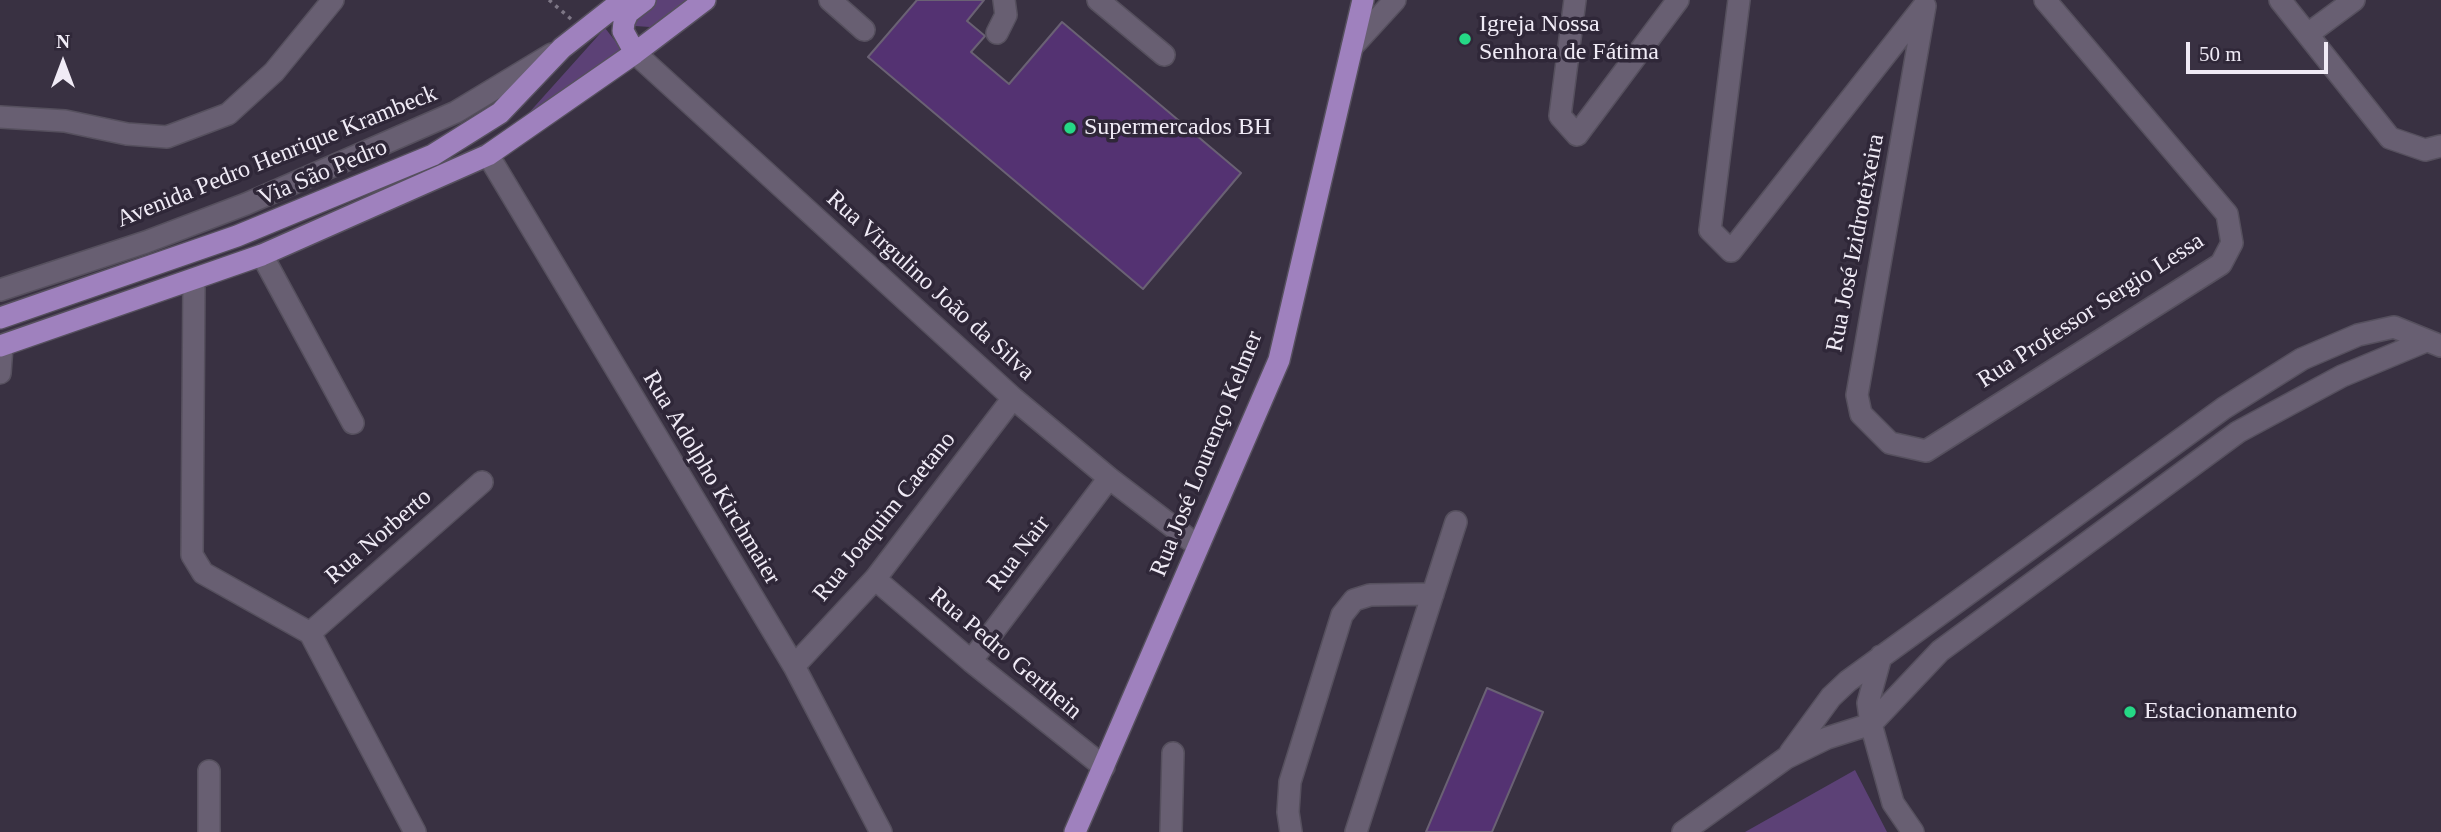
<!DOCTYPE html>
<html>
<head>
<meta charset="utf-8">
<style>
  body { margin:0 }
  #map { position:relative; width:2441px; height:832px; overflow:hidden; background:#393142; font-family:"Times New Roman",serif }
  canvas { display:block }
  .north { position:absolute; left:28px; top:28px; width:70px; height:70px; -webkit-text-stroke:5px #2f2738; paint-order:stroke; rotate:0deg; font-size:19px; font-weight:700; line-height:28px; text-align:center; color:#f0ebf6 }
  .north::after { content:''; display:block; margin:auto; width:24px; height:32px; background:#f0ebf6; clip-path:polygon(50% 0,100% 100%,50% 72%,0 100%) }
  .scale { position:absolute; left:2186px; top:42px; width:142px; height:32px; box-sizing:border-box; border:4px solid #f0ebf6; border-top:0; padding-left:9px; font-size:21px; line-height:24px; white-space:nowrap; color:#f0ebf6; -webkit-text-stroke:5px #2f2738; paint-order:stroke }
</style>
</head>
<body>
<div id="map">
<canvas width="2441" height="832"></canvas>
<div class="north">N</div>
<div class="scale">50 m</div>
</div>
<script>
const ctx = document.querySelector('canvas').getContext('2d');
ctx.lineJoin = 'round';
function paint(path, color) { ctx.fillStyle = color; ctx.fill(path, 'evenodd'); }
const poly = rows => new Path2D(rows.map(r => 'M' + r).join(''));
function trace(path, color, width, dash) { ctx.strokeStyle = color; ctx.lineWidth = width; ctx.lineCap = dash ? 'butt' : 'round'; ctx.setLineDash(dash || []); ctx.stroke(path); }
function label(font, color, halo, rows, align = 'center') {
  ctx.font = font + ' "Times New Roman",serif'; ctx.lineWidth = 7; ctx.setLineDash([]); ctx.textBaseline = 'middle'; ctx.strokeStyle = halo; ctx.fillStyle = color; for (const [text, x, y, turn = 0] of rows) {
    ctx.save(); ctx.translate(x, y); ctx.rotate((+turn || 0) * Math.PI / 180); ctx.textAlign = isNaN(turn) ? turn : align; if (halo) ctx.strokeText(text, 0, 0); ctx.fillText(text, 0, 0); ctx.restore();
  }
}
paint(poly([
  [652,0,688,0,650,27,635,26,633,16],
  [605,28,623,51,518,125],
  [1855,770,1887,832,1745,832]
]), '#5c4176');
const building = poly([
  [917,0,984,0,967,21,985,36,971,52,1009,84,1062,22,1241,173,1143,289,868,57,917,0],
  [1487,688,1543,712,1492,832,1426,832,1487,688]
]);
paint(building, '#543272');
trace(building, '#6a6174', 2);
const minor = poly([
  [830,0,864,30],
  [1098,0,1164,55],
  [1575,0,1560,116,1577,135,1678,0],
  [1739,0,1710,230,1731,251,1923,7],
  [2280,0,2390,138,2425,150,2441,146],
  [1925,6,1857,395,1861,414,1890,443,1926,451,2221,264,2232,243,2227,214,2045,0],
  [997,33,1006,15,1004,0],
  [2308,34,2354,0],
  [1352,47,1395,0],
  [635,53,1013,398,1109,478,1198,546],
  [0,117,65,121,127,134,167,137,228,114,274,72,333,0],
  [488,155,794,666,881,832],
  [262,255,353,423],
  [194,279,192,555,203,573,310,633,415,832],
  [0,290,146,242,246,204,456,112,552,54],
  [0,373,2,346],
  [875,579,971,661,1104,767],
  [310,633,482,482],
  [1881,656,1868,703,1871,724,1893,803,1913,832],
  [971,661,1109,478],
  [794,666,875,579,1013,398],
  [1790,753,1831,697,1848,681,2224,408,2302,359,2358,335,2394,327,2441,346],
  [209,832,209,771],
  [1171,832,1173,753],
  [1291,832,1288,812,1290,782,1342,615,1354,600,1370,595,1433,594],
  [1356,832,1456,522],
  [1683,832,1786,758,1827,738,1871,724,1940,651,2238,432,2342,376,2426,341]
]);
const major = poly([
  [635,53,623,31,624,22,628,13,645,0],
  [0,318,237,236,433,155,500,113,562,48,623,0],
  [0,346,262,255,488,155,635,53,705,0],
  [1075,832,1279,360,1363,0]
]);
trace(minor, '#56505e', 24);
trace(major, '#56505e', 24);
trace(poly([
  [549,0,571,19]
]), '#7e7786', 3.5, [3.5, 5]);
trace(minor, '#685f72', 21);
trace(major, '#9f81be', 21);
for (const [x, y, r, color] of [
  [1465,39,7,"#25d886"],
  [1070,128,7,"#25d886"],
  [2130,712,7,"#25d886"]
]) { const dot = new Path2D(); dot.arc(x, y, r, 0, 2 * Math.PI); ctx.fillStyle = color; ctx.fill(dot); trace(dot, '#2f2738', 2.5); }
label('24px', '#f0ebf6', '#2f2738', [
  ["Igreja Nossa",1479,25],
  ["Senhora de Fátima",1479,53],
  ["Supermercados BH",1084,128],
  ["Estacionamento",2144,712]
], 'left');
label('24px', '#f0ebf6', '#2f2738', [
  ["Avenida Pedro Henrique Krambeck",277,157,-22],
  ["Via São Pedro",323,173,-23],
  ["Rua José Izidroteixeira",1856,243,-79],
  ["Rua Virgulino João da Silva",930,286,42],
  ["Rua Professor Sergio Lessa",2091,311,-33],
  ["Rua José Lourenço Kelmer",1207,454,-68],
  ["Rua Adolpho Kirchmaier",711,478,59],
  ["Rua Joaquim Caetano",885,517,-51],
  ["Rua Norberto",379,537,-41],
  ["Rua Nair",1019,554,-53],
  ["Rua Pedro Gerthein",1005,654,40]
]);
</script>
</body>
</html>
